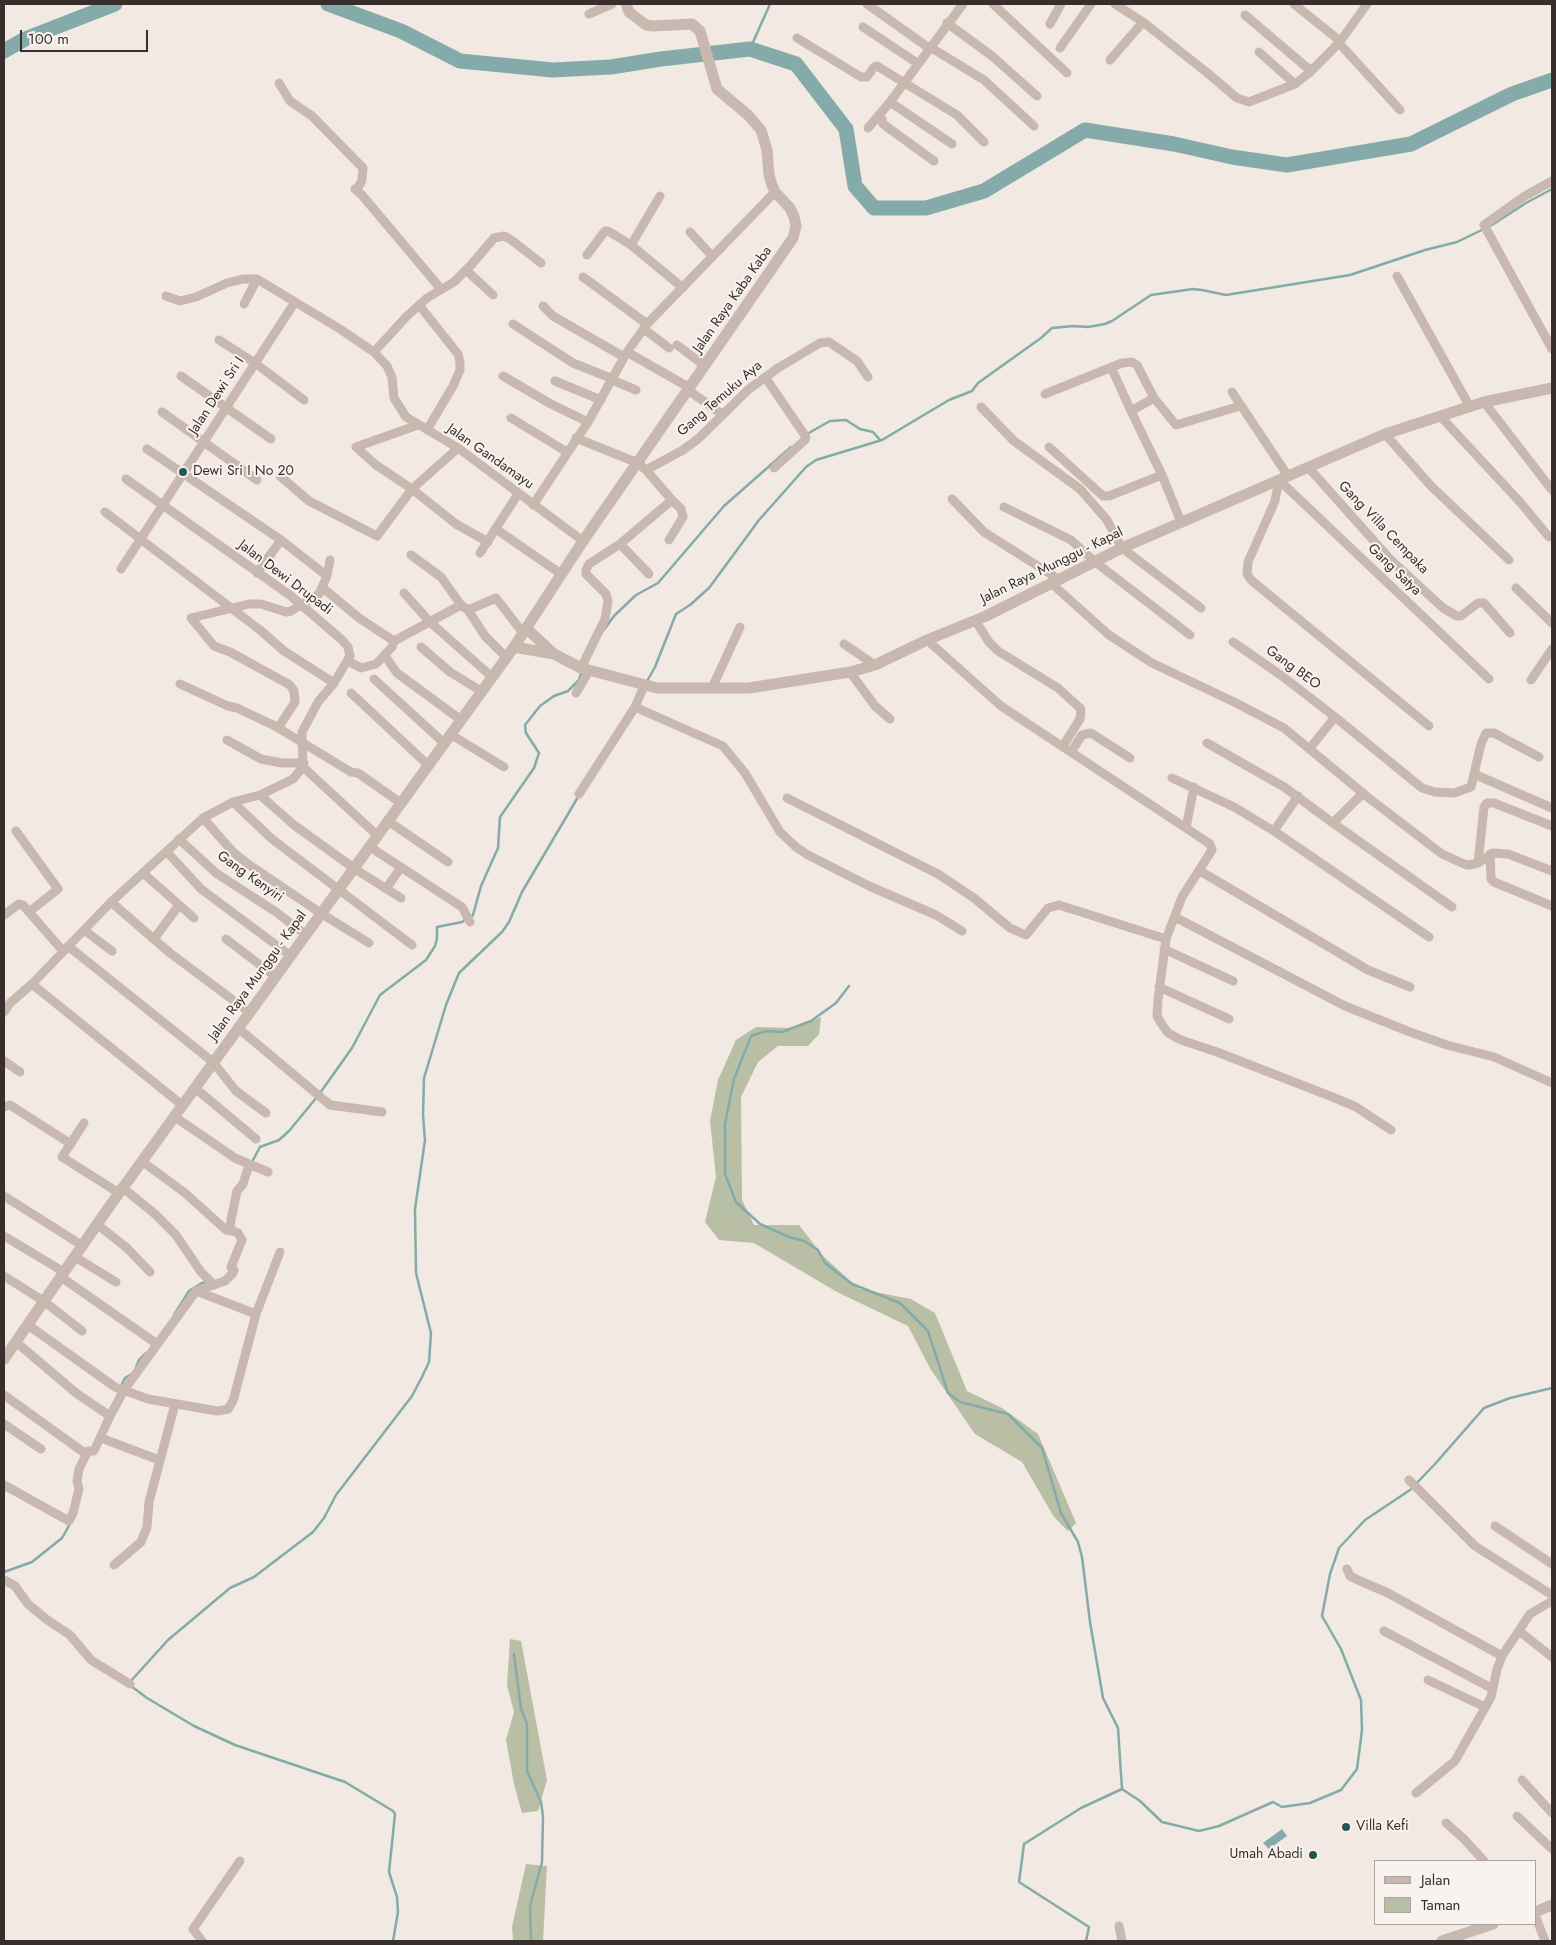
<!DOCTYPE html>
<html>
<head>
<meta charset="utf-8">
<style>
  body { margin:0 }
  #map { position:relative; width:1556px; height:1945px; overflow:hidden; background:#f1e9e2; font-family:Jost,sans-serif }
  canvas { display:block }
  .frame { position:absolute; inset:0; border:5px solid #382f2c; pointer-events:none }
  .legend { position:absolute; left:1374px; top:1860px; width:162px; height:65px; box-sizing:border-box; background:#f9f3ef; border:1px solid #aca5a1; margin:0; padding:6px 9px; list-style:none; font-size:15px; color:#382f2c }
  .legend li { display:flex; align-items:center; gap:10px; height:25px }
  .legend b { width:25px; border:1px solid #aca5a1 }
  .scale { position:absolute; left:20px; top:30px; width:128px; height:22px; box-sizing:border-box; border:2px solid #382f2c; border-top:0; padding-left:6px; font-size:15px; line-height:18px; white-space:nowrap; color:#382f2c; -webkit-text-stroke:4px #f9f3ef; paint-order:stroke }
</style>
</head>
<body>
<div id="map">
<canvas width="1556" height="1945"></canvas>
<div class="frame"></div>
<ul class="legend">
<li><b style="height:6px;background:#c8b8af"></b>Jalan</li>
<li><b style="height:14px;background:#b8bfa4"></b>Taman</li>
</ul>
<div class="scale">100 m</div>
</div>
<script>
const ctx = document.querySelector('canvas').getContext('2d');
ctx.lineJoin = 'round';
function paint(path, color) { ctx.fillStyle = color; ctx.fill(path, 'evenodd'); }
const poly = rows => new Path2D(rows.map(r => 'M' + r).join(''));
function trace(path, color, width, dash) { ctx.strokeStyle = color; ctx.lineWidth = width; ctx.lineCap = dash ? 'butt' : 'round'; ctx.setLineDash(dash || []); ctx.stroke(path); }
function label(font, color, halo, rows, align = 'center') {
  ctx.font = font + ' Jost,sans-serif'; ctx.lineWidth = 4; ctx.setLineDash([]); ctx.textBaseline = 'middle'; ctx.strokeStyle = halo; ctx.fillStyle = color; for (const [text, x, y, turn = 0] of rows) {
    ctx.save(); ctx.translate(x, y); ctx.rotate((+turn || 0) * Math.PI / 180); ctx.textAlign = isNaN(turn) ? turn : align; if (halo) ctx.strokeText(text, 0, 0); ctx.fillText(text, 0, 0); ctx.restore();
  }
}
paint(poly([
  [821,1017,819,1034,808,1046,778,1046,758,1062,741,1097,742,1200,754,1225,799,1225,823,1256,859,1289,911,1299,935,1313,967,1391,1002,1408,1038,1434,1076,1523,1068,1531,1054,1517,1022,1462,975,1434,931,1370,908,1326,837,1292,754,1243,719,1240,705,1222,716,1177,710,1121,718,1080,736,1040,756,1027,796,1028],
  [510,1639,521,1641,547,1780,538,1811,522,1813,514,1784,506,1740,514,1712,507,1685],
  [526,1864,547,1866,543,1941,513,1941,512,1927]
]), '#b8bfa4');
paint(poly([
  [1282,1829,1287,1836,1269,1849,1263,1843]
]), '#84aba9');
trace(poly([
  [750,49,770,4],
  [807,434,830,421,846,420,860,429,873,432,880,440],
  [603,631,614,616,636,595,658,583,724,506,791,447],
  [646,683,655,667,676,614,690,605,709,588,759,520,806,467,816,460,882,440,949,400,972,391,978,383,1041,338,1052,328,1073,326,1088,327,1105,324,1112,321,1151,295,1193,289,1202,290,1226,295,1350,275,1425,250,1457,242,1492,225,1526,203,1552,189],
  [471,917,473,915,481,886,498,848,500,817,534,768,539,753,526,733,525,725,540,706,554,696,568,691,579,680,582,671],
  [849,986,836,1003,811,1021,782,1032,766,1031,751,1036,734,1079,725,1124,725,1174,736,1202,760,1224,789,1237,804,1241,818,1250,825,1263,852,1284,900,1303,928,1331,948,1393,960,1402,1008,1414,1042,1448,1061,1513,1078,1542,1082,1557,1090,1622,1103,1698,1118,1728,1122,1789],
  [320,1093,352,1048,380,995,426,960,435,946,437,938,437,927,462,922,466,919],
  [252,1162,260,1147,279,1140,289,1131,317,1097],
  [174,1315,189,1291,202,1283,207,1282],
  [136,1367,139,1360,146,1353],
  [121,1386,125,1378,130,1375],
  [4,1572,32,1562,62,1538,70,1524],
  [514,1654,521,1709,527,1724,527,1771,541,1802,543,1817,542,1862,530,1906,531,1941],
  [130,1682,168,1640,230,1588,254,1577,313,1532,324,1518,336,1495,412,1396,422,1377,429,1362,431,1333,416,1273,415,1209,425,1140,423,1115,424,1078,446,1005,459,973,502,932,509,922,522,892,578,797],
  [131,1686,147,1698,194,1726,235,1745,345,1782,393,1811,395,1814,389,1872,397,1897,398,1912,393,1941],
  [1086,1941,1089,1927,1019,1882,1024,1844,1081,1808,1122,1789,1140,1801,1162,1822,1199,1831,1219,1826,1273,1802,1282,1807,1310,1803,1341,1790,1357,1769,1362,1730,1361,1700,1341,1649,1322,1616,1330,1574,1339,1548,1365,1520,1410,1490,1435,1464,1484,1408,1510,1398,1552,1388]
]), '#84aba9', 2.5);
trace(poly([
  [328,4,401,31,460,61,553,70,611,67,661,59,750,49,796,64,846,129,855,186,874,208,926,208,984,191,1085,130,1174,144,1232,157,1287,165,1411,144,1512,94,1552,80],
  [4,51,25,39,115,4]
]), '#84aba9', 15);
trace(poly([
  [867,4,929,48],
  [993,4,1067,73],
  [1115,4,1143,22,1205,71,1237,98,1249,102,1295,84,1309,73,1339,43,1367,4],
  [1294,4,1340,41],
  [589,14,612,4],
  [1245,15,1311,71],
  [947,23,992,56,1037,96],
  [1050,24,1061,4],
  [863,27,917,63],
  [797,38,861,77,867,77,874,67,877,66,957,115,984,142],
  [1339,43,1400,110],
  [930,47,984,80,1034,126],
  [1060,48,1091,4],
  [1259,52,1295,84],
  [1110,60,1143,22],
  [279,83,290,101,312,116,363,168,362,180,359,186,355,189,361,194,441,289],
  [890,102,952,144],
  [879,116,882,119,883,124,934,161],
  [868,128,890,102,963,4],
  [1552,181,1525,196,1484,225,1552,349],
  [690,232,712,256],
  [631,245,660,196],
  [587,255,605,231,608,231,631,245,683,288],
  [466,270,493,295],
  [1397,276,1470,407],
  [583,277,647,324],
  [166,296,180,301,196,297,227,283,243,279,257,279,340,329,374,352,387,366,392,377,394,398,406,417,458,448,583,541],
  [244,304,257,279],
  [419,305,458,354,460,362,460,370,453,386,427,430],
  [543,306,553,316,624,357],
  [513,324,573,363,613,379],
  [644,329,669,348],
  [219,340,255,363,304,400],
  [677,345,705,366],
  [374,352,406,317,427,298,454,282,472,264,494,238,504,236,510,239,541,263],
  [627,352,690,388],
  [1111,367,1131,411],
  [181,376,271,439],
  [503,376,549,403,588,422],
  [765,377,806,437,805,440,774,468],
  [612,380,636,390],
  [555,381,601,400],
  [688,390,723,415],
  [1232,392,1288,476],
  [1045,394,1122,363,1132,362,1137,365,1154,398,1131,411,1162,475,1181,522],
  [1154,398,1176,425,1240,406],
  [1484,402,1552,490],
  [981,407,1014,441,1080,489,1107,520,1122,548,1201,608],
  [162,412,257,480],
  [1440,416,1520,502,1549,537],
  [511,418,567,452],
  [418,425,356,447,376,465,412,489,456,524,488,542],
  [1385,434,1431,486,1509,560],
  [576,438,638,463,646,470,683,450,698,439,749,389,778,368,820,343,829,342,857,361,868,377],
  [1049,447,1103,496,1109,496,1162,475],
  [147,449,281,540,327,576],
  [1308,467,1390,559,1443,608,1457,616,1461,616,1478,603,1484,603,1510,633],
  [280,476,309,501,377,536,412,489,458,448],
  [1279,480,1275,501,1248,562,1247,574,1251,580,1429,726],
  [1279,480,1489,679],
  [952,499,984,532,1060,580],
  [533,505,588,422,627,352,647,324,775,192],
  [1004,507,1071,540,1094,561,1190,635],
  [105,512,260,630,284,651,334,683],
  [496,529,561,574],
  [669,540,683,517,681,509,672,500],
  [620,544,649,574],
  [480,553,518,494],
  [411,555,441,577,461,605,468,610,485,636,506,657],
  [121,569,295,302],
  [257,573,281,540],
  [1051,583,1109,635,1152,663,1234,702,1284,728,1370,799,1442,854,1464,864,1469,865,1478,863,1493,853,1508,854,1552,871],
  [323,588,359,618,394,641],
  [1516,588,1552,623],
  [404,593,430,622,492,677],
  [468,610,496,598,523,633],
  [975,620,989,642,998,651,1058,688,1081,709,1080,719,1063,746],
  [927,640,1001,706,1186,828,1194,787],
  [1233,642,1282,676,1335,717],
  [844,644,875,665],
  [421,647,450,672,481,691],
  [385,656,397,673,461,720],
  [348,661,361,668,376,664,392,647,394,641,461,605],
  [581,668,605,619,608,601,606,594,586,574,586,570,589,564,620,544,672,500,646,470],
  [850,672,875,706,890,719],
  [374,679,444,743],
  [1531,680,1552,649],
  [180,684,228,706,237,708,275,726,351,772,358,773,401,803],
  [712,688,740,627],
  [351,693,428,765],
  [576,693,589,671],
  [635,707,723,746,745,773,780,832,796,847,808,855,869,886,936,915,962,931],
  [278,728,295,702,294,691,290,685,230,652,214,646,191,618,249,604,261,604,286,612,291,611,319,594,327,576,330,560],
  [450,734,504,767],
  [227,740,261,759,282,763,304,763],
  [1207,743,1284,787,1333,823],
  [1310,748,1335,717,1422,788,1435,792,1454,793,1471,787,1481,744,1486,733,1494,733,1539,757],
  [1071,752,1082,735,1091,733,1130,758],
  [303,767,378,836],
  [1474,774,1552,808],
  [1172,778,1234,807,1274,831,1298,796],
  [1363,793,1333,823,1452,907],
  [579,794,635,707,644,686],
  [260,795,294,825,355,869,401,898],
  [787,798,938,874,974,898,1010,928,1026,935,1048,908,1059,905,1166,939],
  [233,802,272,839,412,945],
  [203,818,233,852,248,864,322,914,369,943],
  [388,821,448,862],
  [1186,828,1210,844,1212,850,1182,897,1166,939,1158,1000,1157,1016,1161,1023,1168,1033,1181,1040,1217,1052,1335,1098,1356,1107,1391,1130],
  [1274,831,1429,937],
  [179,839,216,873,276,912,306,935],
  [370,847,462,907,470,922],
  [167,852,201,889,291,956],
  [1490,854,1491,879,1494,882,1552,906],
  [1478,863,1484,807,1487,803,1494,803,1552,826],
  [1200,871,1368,970,1410,987],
  [143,873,194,918],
  [386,889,401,867],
  [111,902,170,953,249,1012],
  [29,912,63,951],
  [4,915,19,904,23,905,29,912,58,889,16,831],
  [1175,917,1345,1006,1410,1032,1447,1045,1494,1057,1552,1083],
  [84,930,112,951],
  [154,939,179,905],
  [226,939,276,977],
  [68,946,213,1062,236,1091,266,1113],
  [1164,949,1233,981],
  [32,984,182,1105],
  [1159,987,1229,1019],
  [4,1012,10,1003,32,984,111,902,203,818,233,802,260,795,293,779,303,767,302,732,318,702,334,683,350,656,348,647,342,640,291,596,126,479],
  [238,1028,330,1105,382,1112],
  [4,1061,20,1072],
  [195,1088,256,1139],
  [4,1107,10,1105,71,1144],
  [175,1117,235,1158,268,1172],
  [84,1123,62,1157,119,1193],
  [143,1162,185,1193,226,1230,233,1231],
  [123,1188,155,1214,176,1235,201,1272,214,1285],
  [4,1196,83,1246],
  [98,1225,127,1248,150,1272],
  [4,1236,64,1272],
  [75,1257,116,1282],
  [4,1276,45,1302,82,1331],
  [61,1277,157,1344],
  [196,1291,256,1314],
  [28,1325,115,1387,148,1399,217,1411,223,1410,228,1409,233,1401,256,1314,280,1252],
  [16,1342,76,1393,110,1416],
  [4,1395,86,1454],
  [4,1424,41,1449],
  [101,1438,159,1460],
  [1409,1480,1475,1546,1552,1595],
  [4,1485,69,1521,73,1513,79,1489,77,1481,79,1469,88,1451,94,1451,110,1416,124,1390,196,1291,225,1281,233,1273,234,1270,231,1267,242,1240,238,1233,233,1231,230,1227,231,1220,237,1191,243,1184,249,1165],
  [1495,1526,1552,1564],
  [114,1565,141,1542,147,1527,149,1502,175,1404],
  [1347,1569,1350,1576,1358,1580,1388,1593,1502,1656],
  [4,1580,15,1586,28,1604,46,1619,70,1635,91,1660,130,1684],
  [1384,1631,1493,1689],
  [1519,1631,1552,1657],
  [1428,1680,1485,1707],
  [1522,1780,1552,1813],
  [1416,1793,1455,1761,1491,1697,1497,1669,1502,1656,1530,1614,1552,1601],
  [1517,1816,1552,1849],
  [1446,1823,1463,1838,1484,1861],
  [1535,1915,1545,1941],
  [1119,1926,1122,1941],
  [202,1941,193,1929,240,1861]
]), '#c8b8af', 9);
trace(poly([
  [526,628,554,654,581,668,657,688,749,688,850,672,875,665,927,640,986,616,1122,548,1385,434,1484,402,1552,388],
  [514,647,554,654],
  [4,1359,109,1207,514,647,583,541,793,238,796,226,794,217,790,208,775,192,772,185,769,175,767,150,761,130,748,115,717,89,700,31,692,24,653,26,646,25,629,12,626,4],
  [1535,1912,1552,1905],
  [1442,1941,1493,1924]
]), '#c8b8af', 11);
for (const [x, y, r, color] of [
  [183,472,5,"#265554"],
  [1346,1827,5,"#265554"],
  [1313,1855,5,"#265554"]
]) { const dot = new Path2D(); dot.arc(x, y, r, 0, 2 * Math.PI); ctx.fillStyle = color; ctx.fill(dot); trace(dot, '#f9f3ef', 2); }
label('14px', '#382f2c', '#f9f3ef', [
  ["Jalan Raya Kaba Kaba",733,300,-55],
  ["Jalan Dewi Sri I",217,396,-57],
  ["Gang Temuku Aya",720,399,-41],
  ["Jalan Gandamayu",490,457,35],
  ["Gang Villa Cempaka",1383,528,46],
  ["Jalan Raya Munggu - Kapal",1052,566,-26],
  ["Gang Satya",1394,570,44],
  ["Jalan Dewi Drupadi",285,578,37],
  ["Gang BEO",1293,668,36],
  ["Gang Kenyiri",250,877,35],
  ["Jalan Raya Munggu - Kapal",258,976,-54]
]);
label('14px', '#382f2c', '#f9f3ef', [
  ["Dewi Sri I No 20",193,472],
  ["Villa Kefi",1356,1827],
  ["Umah Abadi",1303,1855,"right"]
], 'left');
</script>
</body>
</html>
